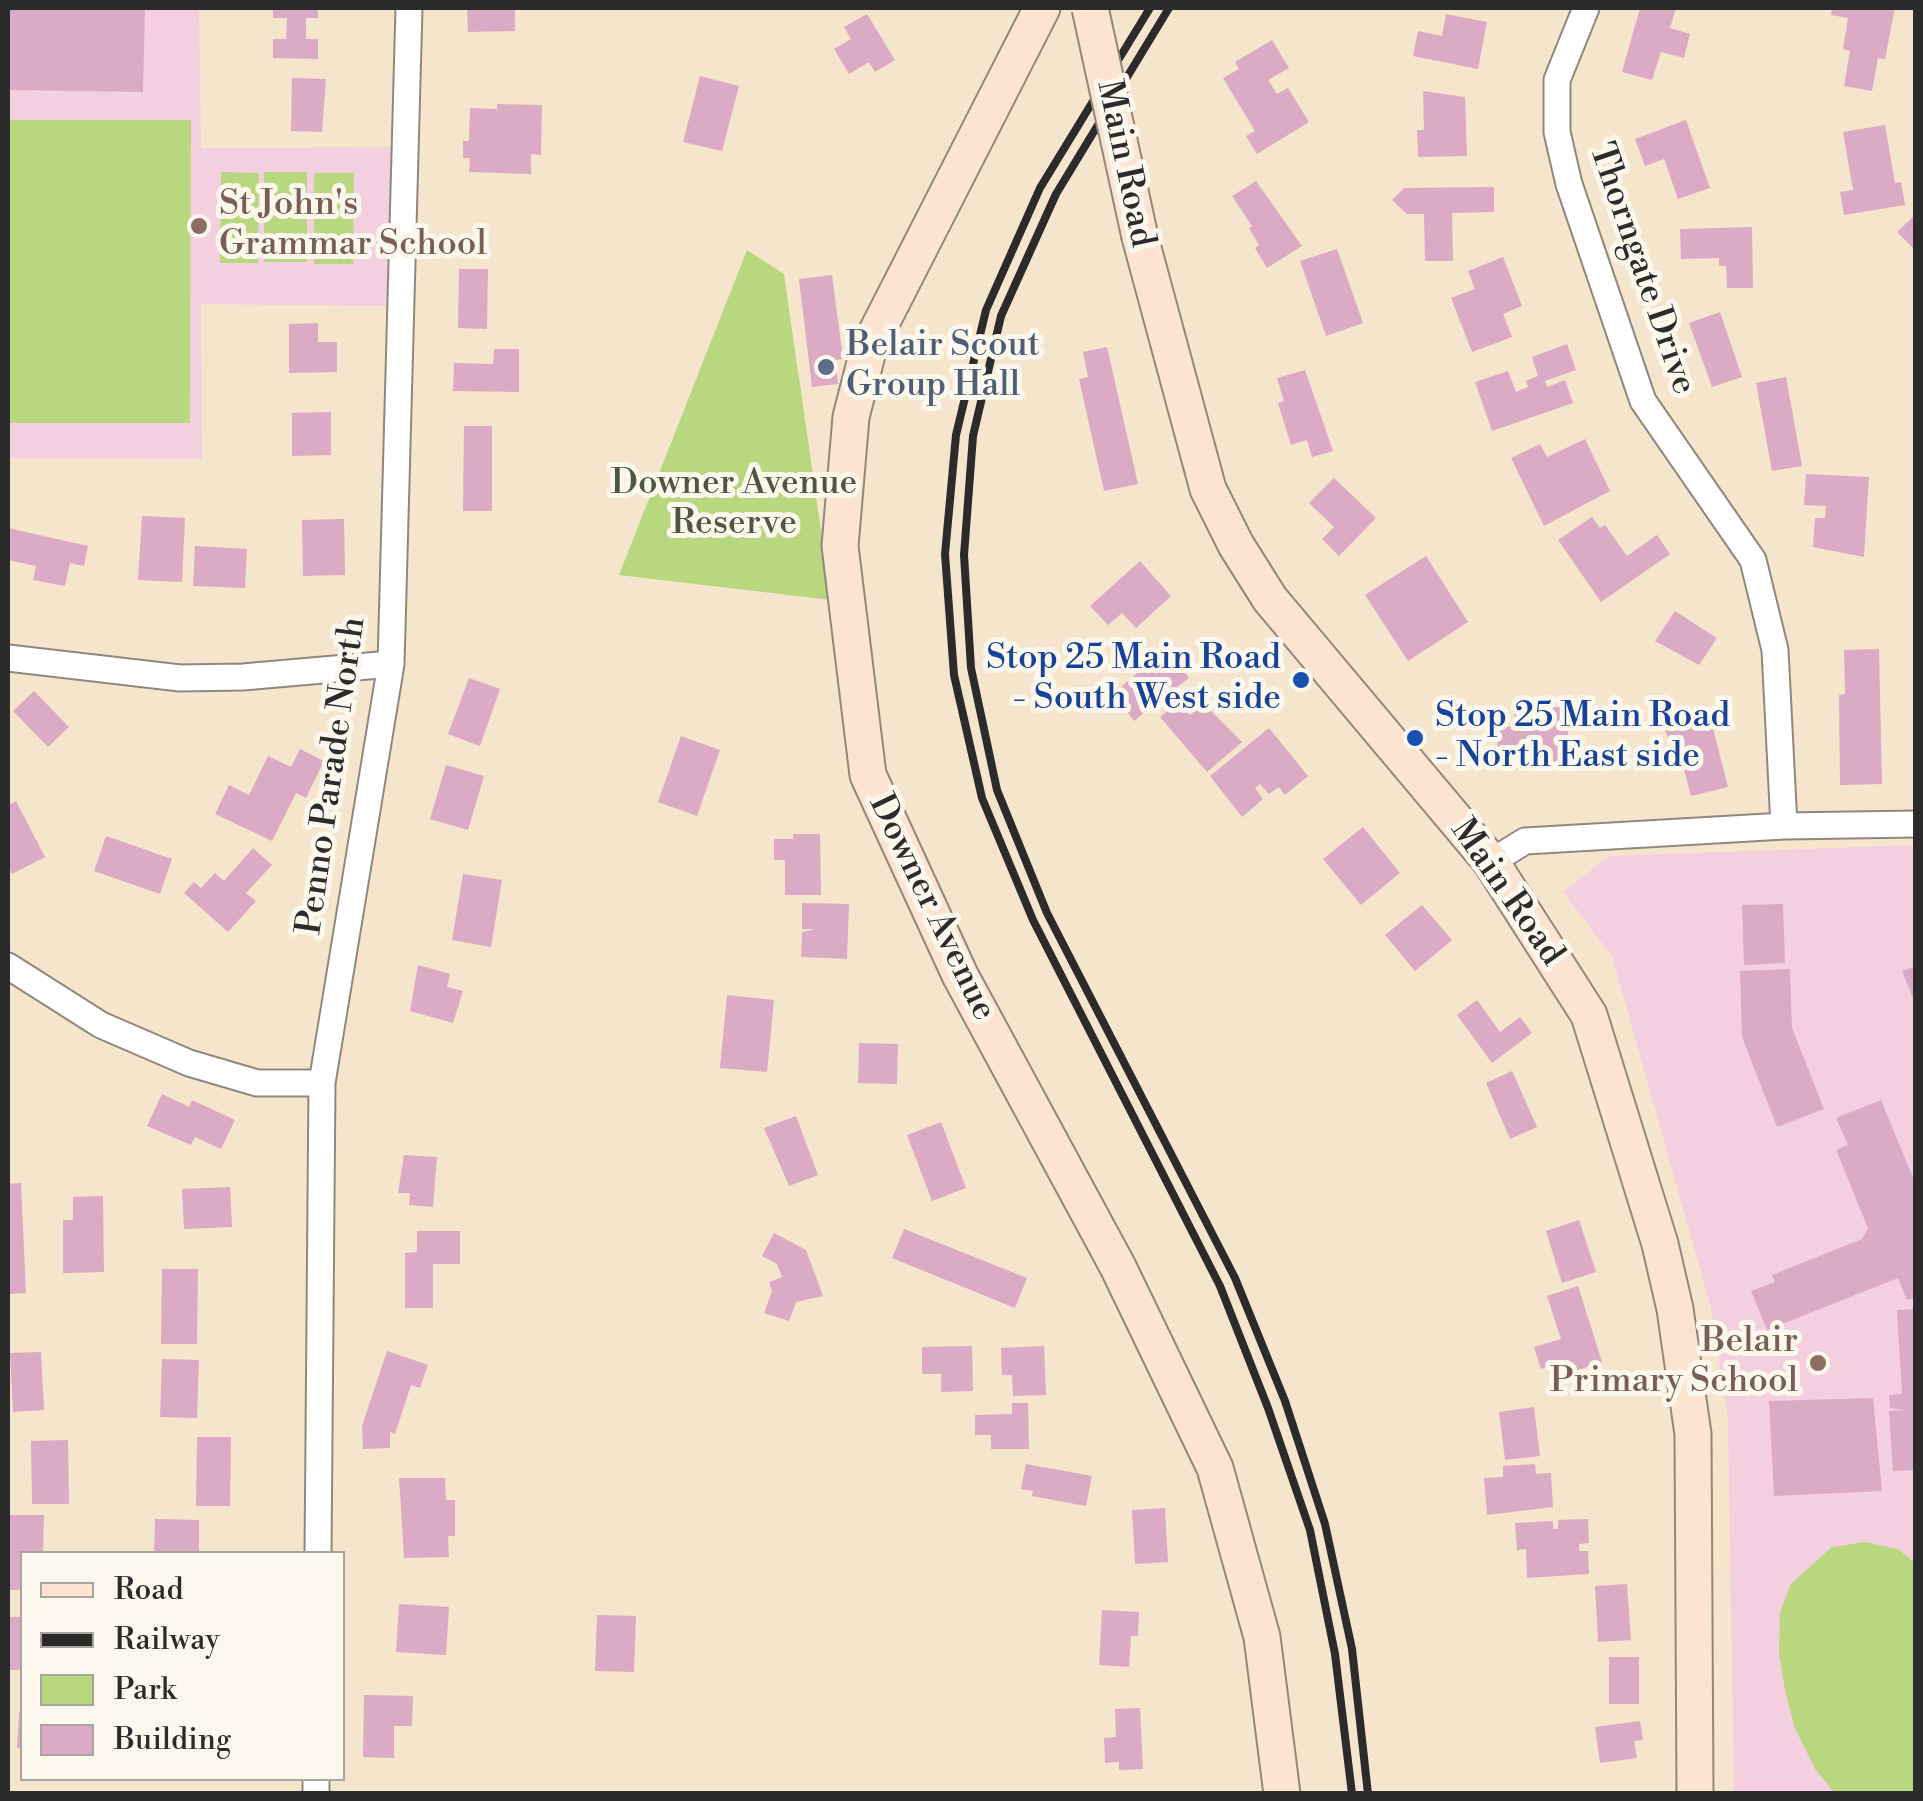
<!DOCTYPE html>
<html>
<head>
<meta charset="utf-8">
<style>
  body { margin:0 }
  #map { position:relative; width:1923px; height:1801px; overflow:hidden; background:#f5e5cc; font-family:"Libre Bodoni",serif }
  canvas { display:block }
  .frame { position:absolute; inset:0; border:10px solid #2b2b2b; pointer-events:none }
  .legend { position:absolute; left:20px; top:1551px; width:325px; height:230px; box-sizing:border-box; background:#fbf7ec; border:2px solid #a8a59f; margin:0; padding:12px 18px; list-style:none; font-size:30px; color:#2b2b2b }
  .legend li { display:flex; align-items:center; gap:20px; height:50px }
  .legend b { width:50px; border:2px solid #a8a59f }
</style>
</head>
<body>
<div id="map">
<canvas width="1923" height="1801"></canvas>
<div class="frame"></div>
<ul class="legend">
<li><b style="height:12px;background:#fde4d0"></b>Road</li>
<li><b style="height:12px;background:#2b2b2b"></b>Railway</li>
<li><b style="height:28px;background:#b9d77e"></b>Park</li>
<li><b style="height:28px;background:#dbaac5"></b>Building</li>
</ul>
</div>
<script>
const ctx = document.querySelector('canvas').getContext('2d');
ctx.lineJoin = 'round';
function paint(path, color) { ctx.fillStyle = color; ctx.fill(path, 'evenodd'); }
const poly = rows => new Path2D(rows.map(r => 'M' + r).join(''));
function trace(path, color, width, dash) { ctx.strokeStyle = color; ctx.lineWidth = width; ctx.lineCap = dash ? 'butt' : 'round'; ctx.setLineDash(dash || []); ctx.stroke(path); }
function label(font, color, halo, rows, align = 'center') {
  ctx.font = font + ' "Libre Bodoni",serif'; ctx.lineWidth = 10; ctx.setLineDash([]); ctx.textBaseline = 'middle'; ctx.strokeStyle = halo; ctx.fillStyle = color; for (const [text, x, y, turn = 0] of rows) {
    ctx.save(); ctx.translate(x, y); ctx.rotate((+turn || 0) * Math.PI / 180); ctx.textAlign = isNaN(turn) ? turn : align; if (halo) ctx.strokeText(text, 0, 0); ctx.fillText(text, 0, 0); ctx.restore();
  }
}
paint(poly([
  [8,8,199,8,201,148,393,147,390,306,201,304,202,459,8,458],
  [1915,845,1915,1793,1734,1793,1728,1418,1711,1308,1612,956,1563,892,1610,856]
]), '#f3cfe0');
paint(poly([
  [8,120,191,120,190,423,8,423],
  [221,172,259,173,258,263,220,263],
  [264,172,307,172,307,262,264,262],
  [314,173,354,173,353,264,314,264],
  [747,250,784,274,831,600,619,575],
  [1865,1542,1898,1549,1915,1563,1915,1793,1835,1793,1815,1769,1794,1726,1785,1690,1779,1654,1780,1612,1791,1584,1832,1547]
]), '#b9d77e');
paint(poly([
  [8,8,145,8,143,92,8,90],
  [273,8,318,8,318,18,306,18,306,39,318,39,318,59,273,58,273,39,286,39,287,18,273,18],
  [467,8,515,8,515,31,468,32],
  [1640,8,1676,8,1670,28,1690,34,1684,58,1661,52,1652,80,1622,72],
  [1832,8,1895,8,1885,59,1878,58,1872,91,1844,86,1850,51,1843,49,1848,18,1831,15],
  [867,14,895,60,875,72,869,62,849,74,834,49,851,39,844,27],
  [1446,14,1487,22,1478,69,1413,56,1418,31,1442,36],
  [1272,40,1289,68,1268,80,1277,94,1288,88,1309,122,1257,154,1246,136,1255,131,1223,78,1239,69,1235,62],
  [700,76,739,86,722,151,683,142],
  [292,78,326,79,322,132,291,131],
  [1423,91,1465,97,1467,156,1418,157,1417,130,1424,130],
  [497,104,542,105,541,155,531,154,531,174,469,172,470,158,463,158,463,141,469,141,470,108,497,109],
  [1686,120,1710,188,1678,199,1664,159,1645,166,1635,139],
  [1885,125,1895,183,1901,182,1905,205,1844,215,1840,192,1853,190,1843,132],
  [1256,181,1302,246,1267,268,1255,248,1259,245,1249,228,1252,226,1232,196],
  [1494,187,1494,212,1452,213,1453,261,1425,261,1424,214,1407,214,1392,200,1404,188],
  [1916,214,1916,251,1897,232],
  [1752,227,1753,288,1727,288,1726,266,1719,266,1719,258,1681,259,1680,229],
  [1337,249,1363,323,1326,336,1300,261],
  [1503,257,1522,306,1503,314,1512,337,1472,352,1451,298,1475,289,1468,271],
  [459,269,488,269,487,329,458,328],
  [832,275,843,359,835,360,838,384,812,387,799,279],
  [1720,312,1742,377,1712,387,1689,323],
  [318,323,318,342,337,342,337,372,289,373,289,324],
  [1567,344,1576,370,1545,381,1547,387,1565,380,1573,403,1492,431,1475,382,1508,371,1516,392,1528,387,1526,381,1538,376,1532,357],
  [1107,347,1138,484,1104,491,1079,379,1088,377,1083,352],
  [494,349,519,349,519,392,453,391,454,363,493,364],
  [1305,370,1333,451,1312,457,1307,440,1291,445,1278,403,1284,401,1277,378],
  [1786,377,1802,466,1772,471,1756,383],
  [331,412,331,455,292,456,292,413],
  [464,426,492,426,492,511,463,511],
  [1585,439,1610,491,1544,526,1511,458,1540,444,1547,457],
  [1806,474,1869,477,1864,557,1813,547,1815,518,1825,518,1826,506,1804,505],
  [1334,478,1376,518,1339,556,1322,539,1334,527,1309,503],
  [142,516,185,518,182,582,138,580],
  [1592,517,1600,528,1605,525,1627,556,1657,535,1670,554,1601,602,1558,540],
  [344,519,345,575,303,576,302,520],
  [8,528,88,546,84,566,70,563,65,586,33,580,36,566,8,560],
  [195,546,247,549,245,588,193,586],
  [1426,556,1468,622,1408,661,1365,595],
  [1140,561,1171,596,1136,628,1122,613,1108,625,1090,606],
  [1675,611,1717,638,1699,665,1655,641],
  [1166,648,1189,678,1134,721,1113,694],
  [1879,649,1882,784,1840,785,1839,695,1845,694,1844,650],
  [469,678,500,689,480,746,448,734],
  [34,691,69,727,48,747,13,711],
  [1179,701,1190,715,1203,703,1242,742,1207,772,1160,717],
  [1707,705,1728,787,1691,796,1678,746,1670,748,1662,716],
  [1567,707,1569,767,1517,769,1516,757,1498,758,1497,727,1515,726,1514,708],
  [1269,728,1308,776,1285,795,1279,787,1269,794,1260,784,1255,788,1263,799,1242,817,1210,776],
  [681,736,720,750,697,816,658,802],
  [300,749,324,761,306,798,296,793,272,841,215,814,229,785,249,795,268,756,291,767],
  [446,765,484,776,468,830,430,819],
  [16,801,45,857,12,874,8,865,8,805],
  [1363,827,1400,873,1361,905,1323,859],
  [793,834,820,834,821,895,785,895,785,860,774,860,774,839,793,839],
  [106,836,172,859,160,894,94,871],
  [253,848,272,865,246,893,256,901,228,932,184,893,194,882,201,888,215,873,224,881],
  [463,874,502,880,491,947,452,940],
  [802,903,849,904,847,959,801,957,802,932,815,929,802,929],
  [1783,904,1785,963,1744,965,1742,905],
  [1422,905,1452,940,1415,971,1385,935],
  [418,965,450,974,447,987,463,991,453,1023,410,1011],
  [1916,966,1916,1003,1915,1003,1902,971],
  [1790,969,1792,1028,1824,1109,1777,1127,1742,1037,1740,971],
  [727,995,774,1000,767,1072,720,1068],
  [1477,1000,1500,1032,1520,1017,1532,1033,1492,1063,1457,1015],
  [859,1043,898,1044,897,1084,858,1083],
  [1512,1071,1537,1127,1510,1139,1486,1083],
  [162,1094,189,1107,192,1100,235,1120,221,1149,195,1137,191,1145,147,1126],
  [1881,1100,1916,1185,1916,1297,1907,1300,1898,1278,1767,1330,1751,1291,1775,1282,1772,1275,1862,1239,1868,1228,1836,1150,1848,1145,1836,1118],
  [796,1116,818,1175,789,1186,764,1128],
  [941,1122,966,1188,932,1201,907,1135],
  [404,1155,437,1157,433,1207,409,1205,410,1193,398,1193],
  [21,1183,26,1293,8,1294,8,1184],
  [230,1187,232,1227,184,1229,182,1189],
  [103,1196,104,1272,63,1273,63,1220,73,1220,73,1197],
  [1579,1220,1596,1272,1562,1283,1546,1231],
  [904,1229,1027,1278,1015,1308,892,1258],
  [417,1231,460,1231,460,1264,433,1264,433,1308,405,1308,405,1253,417,1252],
  [774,1233,806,1250,823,1296,796,1302,789,1321,764,1313,772,1291,769,1282,782,1277,777,1264,762,1256],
  [162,1269,198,1269,197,1344,161,1344],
  [1578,1286,1602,1362,1572,1372,1568,1360,1541,1369,1534,1347,1561,1339,1547,1296],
  [1916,1309,1916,1470,1893,1471,1889,1411,1905,1410,1890,1408,1889,1395,1902,1394,1897,1310],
  [972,1346,973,1391,941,1392,941,1374,922,1374,922,1347],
  [1044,1346,1046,1395,1013,1396,1012,1375,1002,1375,1001,1348],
  [387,1351,428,1365,420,1388,411,1385,395,1434,390,1432,390,1448,363,1449,362,1426],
  [41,1352,44,1410,13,1412,10,1353],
  [162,1359,199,1360,197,1418,160,1417],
  [1873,1398,1882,1491,1774,1496,1769,1401],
  [1012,1403,1028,1403,1029,1449,991,1449,991,1435,975,1435,975,1415,1012,1414],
  [1534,1407,1540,1456,1505,1460,1499,1412],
  [197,1437,231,1437,230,1506,196,1506],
  [68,1440,69,1504,32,1504,31,1441],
  [1026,1464,1092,1476,1086,1506,1032,1496,1033,1491,1021,1489],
  [1535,1464,1536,1474,1551,1473,1553,1507,1487,1515,1484,1478,1503,1477,1503,1466],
  [399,1478,445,1478,446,1500,455,1500,455,1536,448,1536,449,1557,404,1558],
  [1165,1508,1168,1562,1135,1564,1132,1510],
  [9,1515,44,1515,43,1554,22,1554,22,1590,8,1590],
  [155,1519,199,1520,199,1554,154,1554],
  [1588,1519,1589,1543,1579,1544,1579,1551,1588,1551,1589,1574,1527,1578,1526,1549,1517,1550,1515,1523,1553,1521,1553,1529,1558,1529,1558,1520],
  [1627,1584,1631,1640,1598,1642,1595,1586],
  [399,1604,449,1607,446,1655,396,1652],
  [1102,1610,1139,1612,1138,1636,1131,1636,1129,1667,1099,1665],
  [597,1615,636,1616,634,1672,595,1671],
  [8,1617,22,1617,22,1670,8,1670],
  [1609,1657,1639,1657,1639,1704,1609,1704],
  [364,1695,413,1696,412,1726,394,1726,394,1758,363,1757],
  [1140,1708,1143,1769,1119,1770,1119,1762,1105,1763,1104,1738,1116,1737,1115,1709],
  [19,1712,22,1712,22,1748,17,1748],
  [1640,1721,1643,1740,1634,1741,1637,1758,1600,1763,1595,1727]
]), '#dbaac5');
const street = poly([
  [1586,8,1557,80,1557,132,1569,184,1643,401,1753,560,1775,650,1784,826],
  [8,658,180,678,243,677,391,664],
  [1491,862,1525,841,1784,826,1916,824],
  [8,966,101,1025,189,1063,257,1083,322,1083],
  [318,1554,322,1083,391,664,409,8],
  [316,1794,316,1778]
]);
const secondary = poly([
  [1042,8,869,347,851,417,840,546,868,775,960,975,1118,1267,1215,1468,1262,1637,1282,1794],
  [1140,237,1208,489,1236,545,1270,599,1491,862,1589,1015,1660,1244,1675,1309,1693,1434,1695,1794]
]);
trace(street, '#90887c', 29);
trace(secondary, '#90887c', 39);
trace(street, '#fff', 25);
trace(secondary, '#fde4d0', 35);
trace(poly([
  [1150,8,1040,188,986,310,956,435,945,554,954,675,982,798,1033,920,1220,1286,1268,1408,1310,1530,1335,1654,1352,1794],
  [1169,8,1056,194,1001,316,973,436,964,555,971,668,997,790,1047,913,1235,1278,1285,1401,1325,1524,1352,1649,1368,1794]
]), '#2b2b2b', 8);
const secondaryBridge = poly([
  [1090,8,1140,237]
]);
trace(secondaryBridge, '#90887c', 39, []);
trace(secondaryBridge, '#fde4d0', 35);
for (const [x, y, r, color] of [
  [199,226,10,"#8d6e63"],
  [826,367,10,"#5c6f8a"],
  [1301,680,10,"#1a4fb4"],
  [1415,738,10,"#1a4fb4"],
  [1818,1363,10,"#8d6e63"]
]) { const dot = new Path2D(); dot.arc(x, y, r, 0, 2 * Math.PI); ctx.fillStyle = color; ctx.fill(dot); trace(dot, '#fbf7ec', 4); }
label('35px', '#2b2b2b', '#fbf7ec', [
  ["Main Road",1124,164,78],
  ["Thorngate Drive",1641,269,71],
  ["Penno Parade North",333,776,-82],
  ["Main Road",1506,893,55],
  ["Downer Avenue",931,908,64]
]);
label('35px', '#785e54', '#fbf7ec', [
  ["St John's",219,206],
  ["Grammar School",219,246],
  ["Belair",1798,1343,"right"],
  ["Primary School",1798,1383,"right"]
], 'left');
label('35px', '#4e5e75', '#fbf7ec', [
  ["Belair Scout",846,347],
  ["Group Hall",846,387]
], 'left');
label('35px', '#4e5640', '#fbf7ec', [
  ["Downer Avenue",734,485],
  ["Reserve",734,525]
]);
label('35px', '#164399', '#fbf7ec', [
  ["Stop 25 Main Road",1281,660],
  ["- South West side",1281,700],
  ["Stop 25 Main Road",1435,718,"left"],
  ["- North East side",1435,758,"left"]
], 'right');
</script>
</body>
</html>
